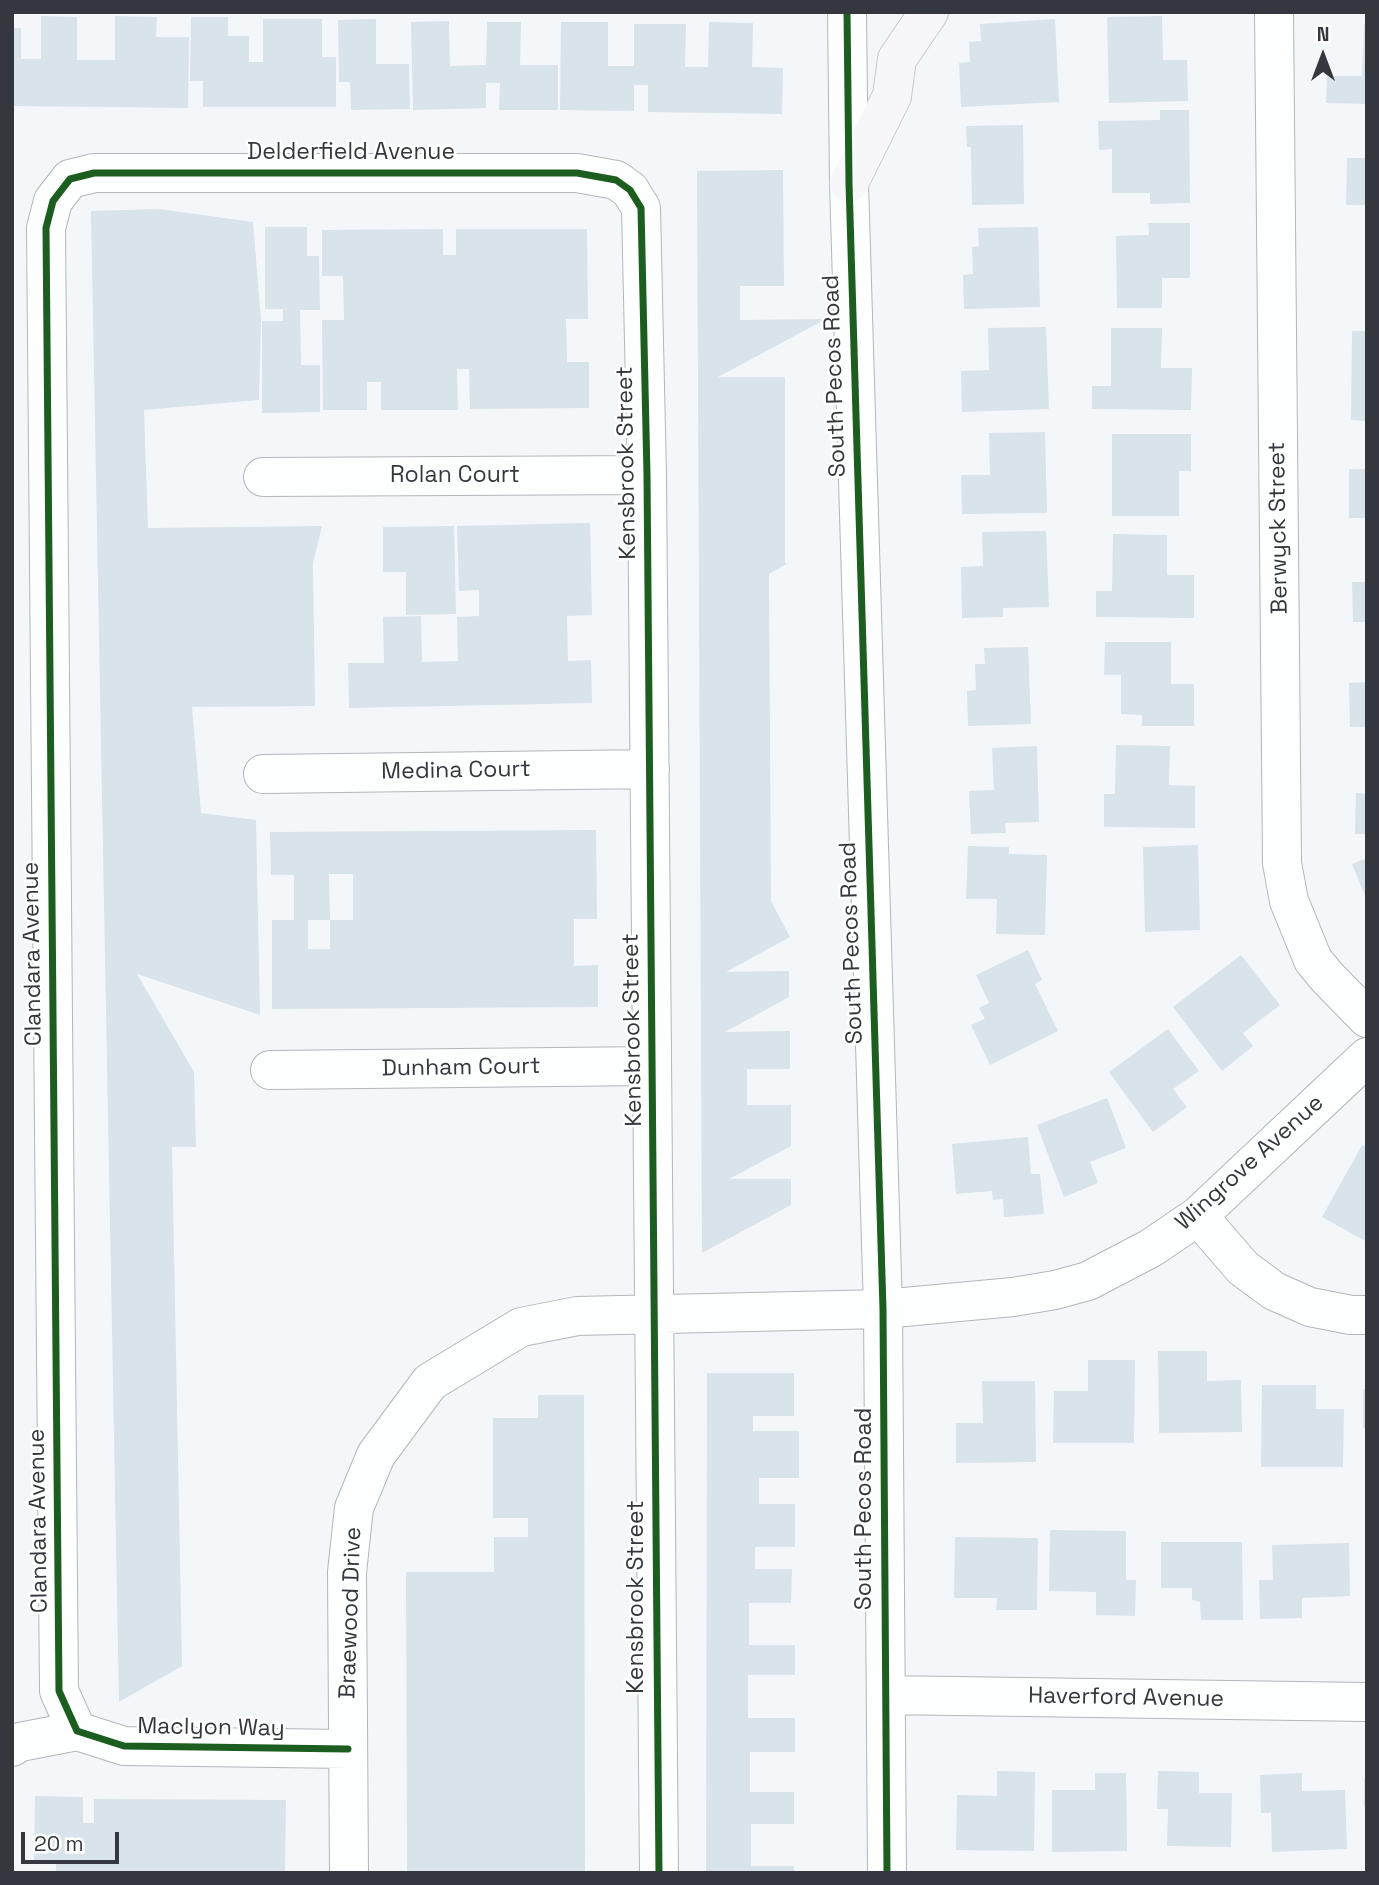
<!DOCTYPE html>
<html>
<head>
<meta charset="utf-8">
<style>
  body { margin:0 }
  #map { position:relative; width:1379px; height:1885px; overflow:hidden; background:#f4f7fa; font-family:"Space Grotesk",sans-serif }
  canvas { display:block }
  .frame { position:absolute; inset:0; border:14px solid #34383e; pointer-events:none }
  .north { position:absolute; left:1288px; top:21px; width:70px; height:70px; -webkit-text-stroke:5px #fff; paint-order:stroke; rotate:0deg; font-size:19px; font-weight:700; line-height:28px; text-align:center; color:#34383e }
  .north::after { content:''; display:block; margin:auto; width:24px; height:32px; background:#34383e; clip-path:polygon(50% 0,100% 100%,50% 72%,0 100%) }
  .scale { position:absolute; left:21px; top:1832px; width:98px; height:32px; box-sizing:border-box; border:4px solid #34383e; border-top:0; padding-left:9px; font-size:21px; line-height:24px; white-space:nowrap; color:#34383e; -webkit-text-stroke:5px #fff; paint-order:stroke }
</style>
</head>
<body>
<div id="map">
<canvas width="1379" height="1885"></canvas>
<div class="frame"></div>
<div class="north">N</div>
<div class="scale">20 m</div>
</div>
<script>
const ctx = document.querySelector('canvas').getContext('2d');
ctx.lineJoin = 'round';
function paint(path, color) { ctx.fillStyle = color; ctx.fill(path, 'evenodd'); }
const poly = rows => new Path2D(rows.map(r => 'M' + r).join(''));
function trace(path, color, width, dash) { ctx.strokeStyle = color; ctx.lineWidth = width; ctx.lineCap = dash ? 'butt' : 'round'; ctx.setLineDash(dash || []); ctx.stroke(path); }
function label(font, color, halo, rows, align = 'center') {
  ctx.font = font + ' "Space Grotesk",sans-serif'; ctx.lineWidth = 5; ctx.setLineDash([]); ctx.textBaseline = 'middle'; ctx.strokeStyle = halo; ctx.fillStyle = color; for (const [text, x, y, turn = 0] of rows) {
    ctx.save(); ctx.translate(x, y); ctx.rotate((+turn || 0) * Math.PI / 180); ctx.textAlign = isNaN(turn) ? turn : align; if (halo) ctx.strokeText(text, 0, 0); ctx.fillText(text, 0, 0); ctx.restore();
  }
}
paint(poly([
  [41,16,77,17,77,60,115,60,115,16,157,17,156,37,189,37,188,108,12,106,12,28,21,28,21,59,41,59],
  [1162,16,1163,60,1187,60,1188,101,1109,103,1107,17],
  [191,17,228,17,228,36,249,36,249,62,263,62,263,19,322,19,322,57,336,57,336,107,203,107,203,81,190,81],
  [376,19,376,64,409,64,410,109,351,110,350,82,339,82,338,20],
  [1055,19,1059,102,961,107,959,63,970,62,969,42,981,41,980,24],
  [449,21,450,66,486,65,487,22,521,22,520,65,558,65,558,110,499,110,500,83,486,83,486,108,413,110,411,22],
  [561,22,608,22,608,66,634,66,634,24,686,24,685,67,708,67,709,22,753,23,752,67,783,68,782,114,648,112,648,85,634,85,634,111,560,110],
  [1364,24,1367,24,1367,104,1326,103,1327,76,1362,76],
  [1160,110,1189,110,1190,203,1150,204,1150,193,1112,193,1112,149,1099,150,1098,121,1160,120],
  [1023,125,1024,204,972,205,971,147,967,147,966,126],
  [1347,158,1367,158,1367,205,1346,205],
  [783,170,784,286,740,286,740,320,826,319,718,377,785,377,785,563,788,563,769,574,771,901,790,937,726,972,789,971,789,997,725,1032,790,1031,790,1069,747,1069,747,1105,791,1105,791,1146,729,1179,791,1179,791,1205,702,1253,697,171],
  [159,209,253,222,261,320,259,400,144,410,148,528,322,526,313,563,315,706,192,707,201,813,256,820,260,1015,137,974,194,1072,196,1147,172,1147,182,1666,119,1702,91,211],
  [1148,223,1190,223,1190,278,1162,278,1162,308,1117,308,1116,236,1149,235],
  [265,227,307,227,307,256,319,256,320,310,300,310,301,365,320,365,320,412,262,413,262,321,283,321,283,309,265,309],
  [1038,227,1040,307,964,309,963,275,973,274,972,247,979,246,978,228],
  [443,229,443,255,456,255,456,229,587,229,588,319,566,319,567,362,589,362,589,408,470,409,469,369,457,369,458,410,381,410,381,382,367,382,367,410,323,410,322,320,344,320,343,276,322,276,322,230],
  [1046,327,1049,409,962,412,961,371,989,370,988,328],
  [1111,328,1162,328,1161,368,1192,368,1191,410,1092,409,1092,386,1111,386],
  [1352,331,1367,331,1367,421,1351,420],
  [1045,432,1047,513,962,514,961,475,990,475,989,433],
  [1112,434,1191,434,1191,471,1179,471,1179,516,1112,516],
  [1349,469,1367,469,1367,518,1349,518],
  [590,523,592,615,567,616,568,661,591,660,592,703,349,708,348,663,384,663,383,617,421,616,422,662,458,661,457,617,479,616,479,590,459,591,457,526],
  [454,526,456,614,406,615,406,572,383,572,383,527],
  [1046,531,1049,607,1003,608,1003,617,962,618,961,567,983,566,982,532],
  [1113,534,1167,535,1167,575,1194,575,1194,618,1096,617,1096,591,1112,591],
  [1352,582,1367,582,1367,622,1353,622],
  [1105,642,1171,642,1171,684,1194,684,1194,726,1142,726,1142,715,1121,714,1121,675,1104,675],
  [1028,647,1031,724,968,726,967,691,976,690,975,664,985,664,984,648],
  [1367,682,1367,727,1350,727,1349,683],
  [1116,745,1170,746,1169,785,1195,786,1195,828,1104,827,1104,794,1115,794],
  [1037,746,1039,822,1005,823,1006,833,971,834,969,791,994,790,992,748],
  [1356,793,1367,794,1367,834,1355,834],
  [596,830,597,919,574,919,574,966,598,965,598,1007,272,1009,272,920,294,920,294,875,271,875,270,832],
  [329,874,353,874,353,920,330,920,330,949,308,949,308,920,330,920],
  [1198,845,1200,930,1145,932,1143,847],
  [968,846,1009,847,1009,854,1047,855,1045,935,996,934,997,899,966,899],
  [1367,858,1367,901,1352,864],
  [1028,950,1042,980,1035,984,1058,1031,990,1065,971,1025,985,1019,979,1008,989,1003,976,975],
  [1241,955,1280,1005,1243,1033,1253,1046,1222,1071,1173,1007],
  [1168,1029,1199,1071,1173,1089,1187,1107,1153,1132,1109,1072],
  [1107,1098,1126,1148,1090,1162,1098,1183,1064,1197,1037,1125],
  [1028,1137,1031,1174,1040,1174,1044,1214,1004,1217,1003,1199,993,1200,992,1191,956,1194,952,1144],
  [1362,1145,1367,1147,1367,1242,1322,1217],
  [1158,1351,1207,1351,1207,1381,1241,1380,1242,1432,1159,1433],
  [1088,1360,1135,1360,1134,1443,1053,1443,1054,1391,1088,1391],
  [707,1373,794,1373,794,1416,753,1416,753,1431,799,1431,799,1478,759,1478,759,1504,795,1504,795,1547,755,1547,755,1569,792,1569,791,1603,749,1603,749,1645,795,1645,795,1675,748,1675,748,1718,795,1718,795,1752,750,1752,750,1792,794,1792,794,1824,751,1824,751,1866,794,1866,794,1873,706,1873],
  [982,1381,1035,1381,1036,1462,956,1463,956,1423,983,1423],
  [1262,1385,1316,1385,1316,1409,1344,1409,1343,1467,1261,1467],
  [1363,1389,1367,1389,1367,1428,1363,1428],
  [538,1395,584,1395,585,1873,407,1873,406,1572,494,1572,494,1537,528,1537,528,1518,493,1518,493,1418,538,1418],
  [1050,1530,1126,1531,1126,1580,1136,1580,1135,1616,1096,1615,1096,1592,1049,1591],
  [955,1537,1038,1538,1037,1610,996,1610,997,1598,954,1598],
  [1161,1542,1242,1542,1243,1620,1201,1620,1200,1602,1192,1600,1192,1588,1161,1588],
  [1349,1543,1350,1596,1302,1598,1302,1618,1260,1619,1259,1580,1273,1580,1272,1545],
  [997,1771,1035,1772,1034,1851,956,1850,957,1795,997,1796],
  [1158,1771,1199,1772,1199,1793,1232,1793,1231,1847,1167,1846,1168,1809,1157,1809],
  [1095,1773,1126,1773,1127,1851,1052,1852,1052,1790,1095,1790],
  [1302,1773,1302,1791,1345,1790,1347,1849,1272,1852,1271,1813,1261,1813,1260,1775],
  [1364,1778,1367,1778,1367,1807,1364,1807],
  [35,1796,83,1797,83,1823,94,1823,94,1799,286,1800,285,1873,56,1873,56,1862,34,1862]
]), '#d8e3ea');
const minor = poly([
  [847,12,849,183,883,1309,887,1873],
  [1274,12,1282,863,1289,901,1313,960,1327,977,1367,1018],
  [263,477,647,475],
  [263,774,650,769],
  [270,1070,652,1066],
  [1198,1216,1243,1268,1274,1291,1310,1307,1351,1315,1367,1315],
  [886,1695,1367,1702],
  [77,1731,59,1691,46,228,53,201,70,179,94,173,577,173,616,180,630,190,641,208,647,475,659,1873],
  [12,1747,20,1742,77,1731,124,1746,348,1749],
  [349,1873,347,1572,354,1508,376,1455,430,1382,521,1327,577,1316,883,1309,1013,1297,1055,1290,1088,1281,1151,1248,1198,1216,1367,1057]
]);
const major = poly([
  [849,183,892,96,897,59,929,12]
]);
trace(minor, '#b3b6ba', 40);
trace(major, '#c8c9d1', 40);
trace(minor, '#fdfefe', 38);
trace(major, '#f7f7fa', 38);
trace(poly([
  [847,12,849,183,883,1309,887,1873],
  [348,1749,124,1746,77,1731,59,1691,46,228,53,201,70,179,94,173,577,173,616,180,630,190,641,208,647,475,659,1873]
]), '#1b5e20', 7);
label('23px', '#34383e', '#fff', [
  ["Delderfield Avenue",351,153],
  ["South Pecos Road",835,376,-92],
  ["Kensbrook Street",627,463,-91],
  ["Rolan Court",455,476],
  ["Berwyck Street",1279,528,-91],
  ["Medina Court",456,771,-1],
  ["South Pecos Road",852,943,-92],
  ["Clandara Avenue",33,954,-91],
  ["Kensbrook Street",633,1030,-91],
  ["Dunham Court",461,1068,-1],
  ["Wingrove Avenue",1250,1163,-42],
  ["South Pecos Road",865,1509,-90],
  ["Clandara Avenue",39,1521,-91],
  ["Kensbrook Street",637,1597,-90],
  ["Braewood Drive",351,1613,-88],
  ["Haverford Avenue",1126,1698,1],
  ["Maclyon Way",211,1728,1]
]);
</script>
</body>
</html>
